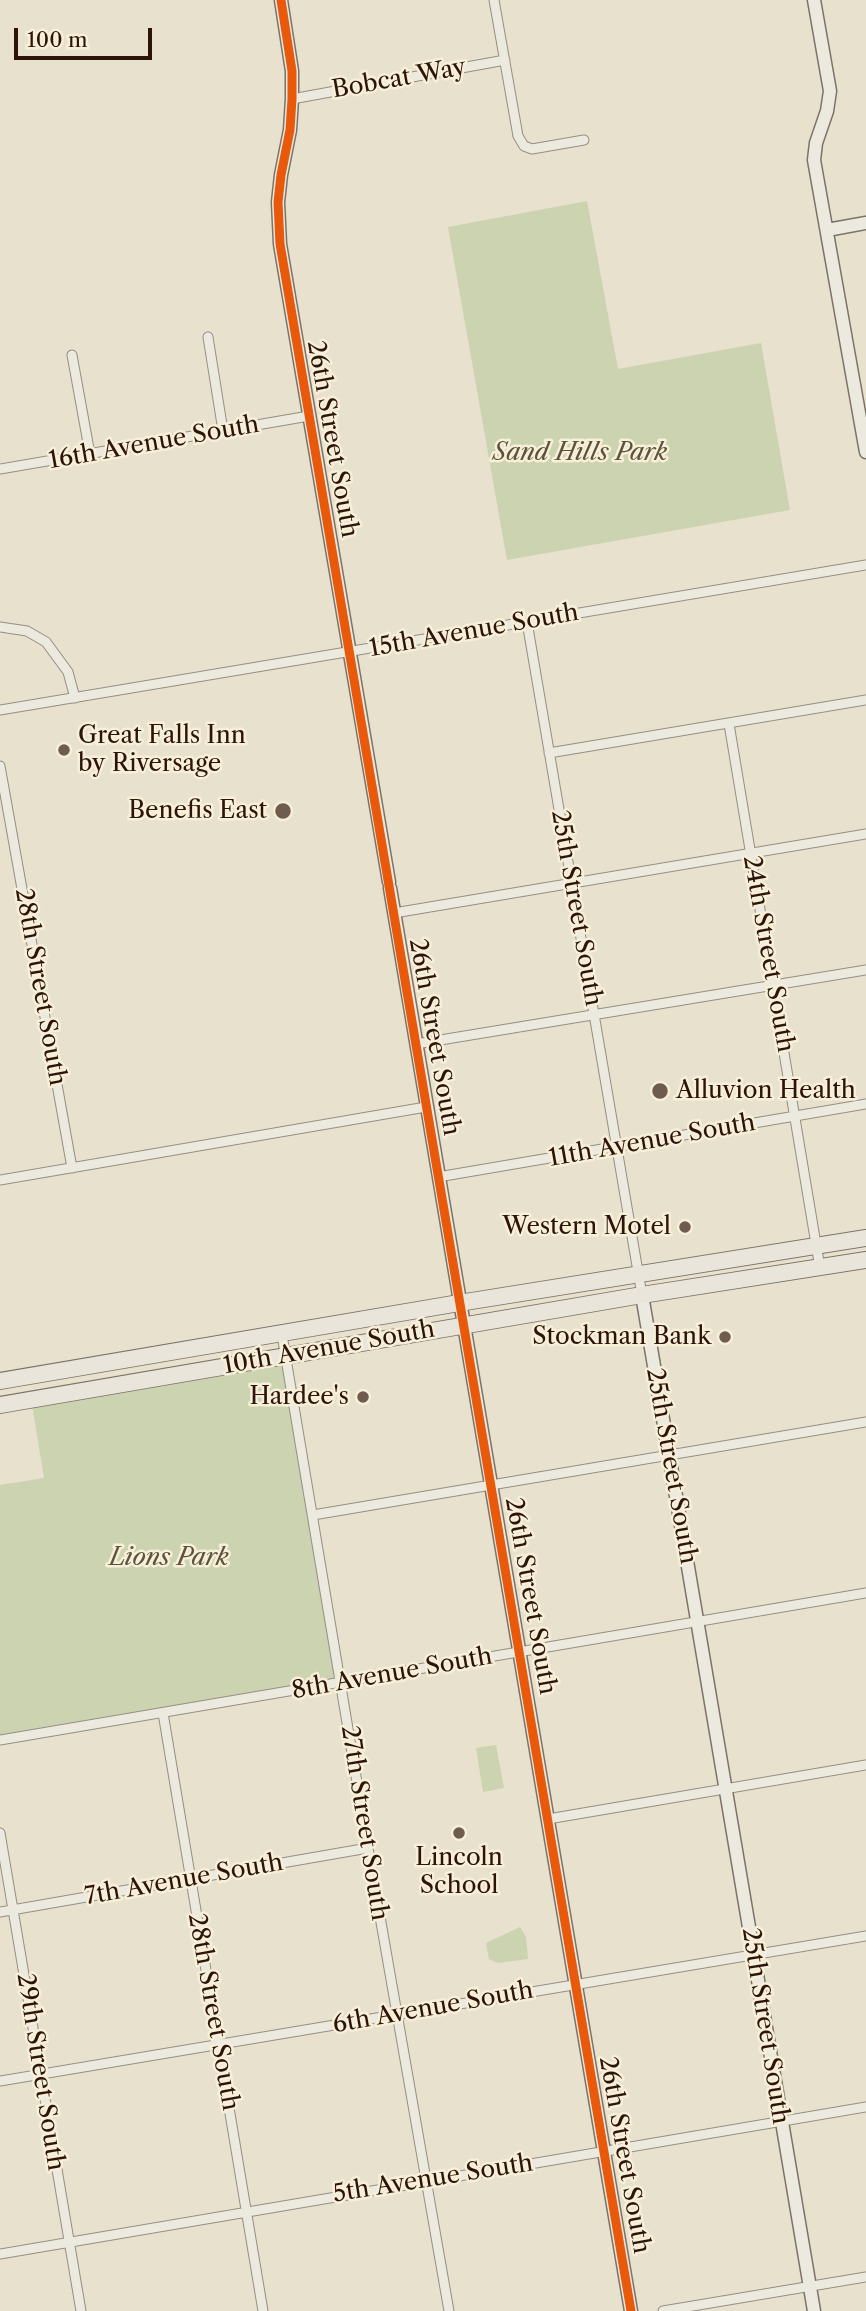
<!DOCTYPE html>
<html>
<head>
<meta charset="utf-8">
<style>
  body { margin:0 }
  #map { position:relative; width:866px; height:2311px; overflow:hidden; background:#e8e1ce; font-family:"Libre Caslon Text",serif }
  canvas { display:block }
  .scale { position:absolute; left:14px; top:28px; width:138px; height:32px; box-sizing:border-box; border:4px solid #2d140a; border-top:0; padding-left:9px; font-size:21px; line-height:24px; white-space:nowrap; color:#2d140a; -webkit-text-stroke:5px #f7efd8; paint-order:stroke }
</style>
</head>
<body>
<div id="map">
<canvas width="866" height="2311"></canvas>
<div class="scale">100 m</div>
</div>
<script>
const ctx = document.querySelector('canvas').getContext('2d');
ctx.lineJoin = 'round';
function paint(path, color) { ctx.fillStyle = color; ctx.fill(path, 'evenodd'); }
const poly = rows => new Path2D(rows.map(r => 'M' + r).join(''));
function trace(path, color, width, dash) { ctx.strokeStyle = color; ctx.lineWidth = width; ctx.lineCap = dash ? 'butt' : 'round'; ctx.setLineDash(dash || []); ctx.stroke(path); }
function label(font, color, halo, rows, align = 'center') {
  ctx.font = font + ' "Libre Caslon Text",serif'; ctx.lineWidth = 5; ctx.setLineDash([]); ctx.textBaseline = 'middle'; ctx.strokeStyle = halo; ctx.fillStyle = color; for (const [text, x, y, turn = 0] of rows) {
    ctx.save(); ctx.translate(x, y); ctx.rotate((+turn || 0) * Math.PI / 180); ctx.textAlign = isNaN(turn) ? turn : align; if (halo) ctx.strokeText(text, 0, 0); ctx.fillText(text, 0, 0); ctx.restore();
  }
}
paint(poly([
  [587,201,618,369,761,343,790,510,507,560,448,227],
  [287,1355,342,1682,0,1740,0,1485,44,1478,31,1399],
  [496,1745,504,1788,483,1792,476,1748],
  [520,1927,526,1937,528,1959,498,1963,489,1959,486,1943]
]), '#cbd3b1');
const street = poly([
  [494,0,518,136,524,146,532,149,584,140],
  [292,99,505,60],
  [208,337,223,431],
  [72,355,90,454],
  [0,469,309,416],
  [527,622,642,1295],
  [0,627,27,631,46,642,68,672,75,698],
  [0,710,866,565],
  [729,724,820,1268],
  [549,753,866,700],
  [0,766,72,1168],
  [394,913,866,834],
  [416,1044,866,970],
  [438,1177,866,1104],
  [0,1180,426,1107],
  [282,1335,368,1848,449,2311],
  [313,1515,866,1422],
  [163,1713,263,2311],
  [0,1740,866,1593],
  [548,1819,866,1765],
  [0,1833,81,2311],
  [0,1912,368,1848],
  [0,2081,866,1936],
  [0,2254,866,2107],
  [663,2311,866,2277]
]);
const secondary = poly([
  [281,0,292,71,292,99,290,130,281,175,278,202,280,244,389,882],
  [814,0,830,91,827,111,816,143,814,160,866,452],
  [827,230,866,223],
  [390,888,631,2311],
  [642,1295,814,2311]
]);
const highway = poly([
  [0,1381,459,1303,866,1238],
  [0,1405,642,1295,866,1260]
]);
trace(street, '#968e82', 11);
trace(secondary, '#7b7368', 15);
trace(highway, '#7b7368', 18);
trace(street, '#ece9df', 9);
trace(secondary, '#ece9df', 12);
trace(highway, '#e9e5da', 16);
trace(poly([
  [281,0,292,71,292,99,290,130,281,175,278,202,280,244,631,2311]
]), '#e8590c', 9);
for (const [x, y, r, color] of [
  [64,750,7,"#6e5c4f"],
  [283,811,9,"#6e5c4f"],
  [660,1091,9,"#6e5c4f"],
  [685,1227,7,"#6e5c4f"],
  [725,1337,7,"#6e5c4f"],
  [363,1397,7,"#6e5c4f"],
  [459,1833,7,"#6e5c4f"]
]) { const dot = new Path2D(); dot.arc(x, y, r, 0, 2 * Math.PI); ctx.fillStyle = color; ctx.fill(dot); trace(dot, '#f7efd8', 2.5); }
label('24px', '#2d140a', '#f7efd8', [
  ["Bobcat Way",399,79,-10],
  ["26th Street South",332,439,80],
  ["16th Avenue South",154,443,-10],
  ["15th Avenue South",474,631,-10],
  ["25th Street South",576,908,80],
  ["24th Street South",768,954,80],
  ["28th Street South",40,987,80],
  ["26th Street South",434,1037,80],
  ["11th Avenue South",652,1141,-10],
  ["10th Avenue South",329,1348,-10],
  ["25th Street South",671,1466,80],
  ["26th Street South",530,1596,80],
  ["8th Avenue South",392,1674,-10],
  ["27th Street South",364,1823,81],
  ["7th Avenue South",184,1880,-10],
  ["6th Avenue South",433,2008,-10],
  ["28th Street South",213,2012,80],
  ["25th Street South",765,2026,81],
  ["29th Street South",40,2072,81],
  ["26th Street South",624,2155,80],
  ["5th Avenue South",433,2179,-9]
]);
label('italic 24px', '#5c533c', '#f7efd8', [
  ["Sand Hills Park",580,453],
  ["Lions Park",169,1558]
]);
label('24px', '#2d140a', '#f7efd8', [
  ["Great Falls Inn",78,736,"left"],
  ["by Riversage",78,764,"left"],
  ["Benefis East",267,811],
  ["Alluvion Health",676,1091,"left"],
  ["Western Motel",671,1227],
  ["Stockman Bank",711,1337],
  ["Hardee's",349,1397],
  ["Lincoln",459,1858,"center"],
  ["School",459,1886,"center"]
], 'right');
</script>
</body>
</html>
